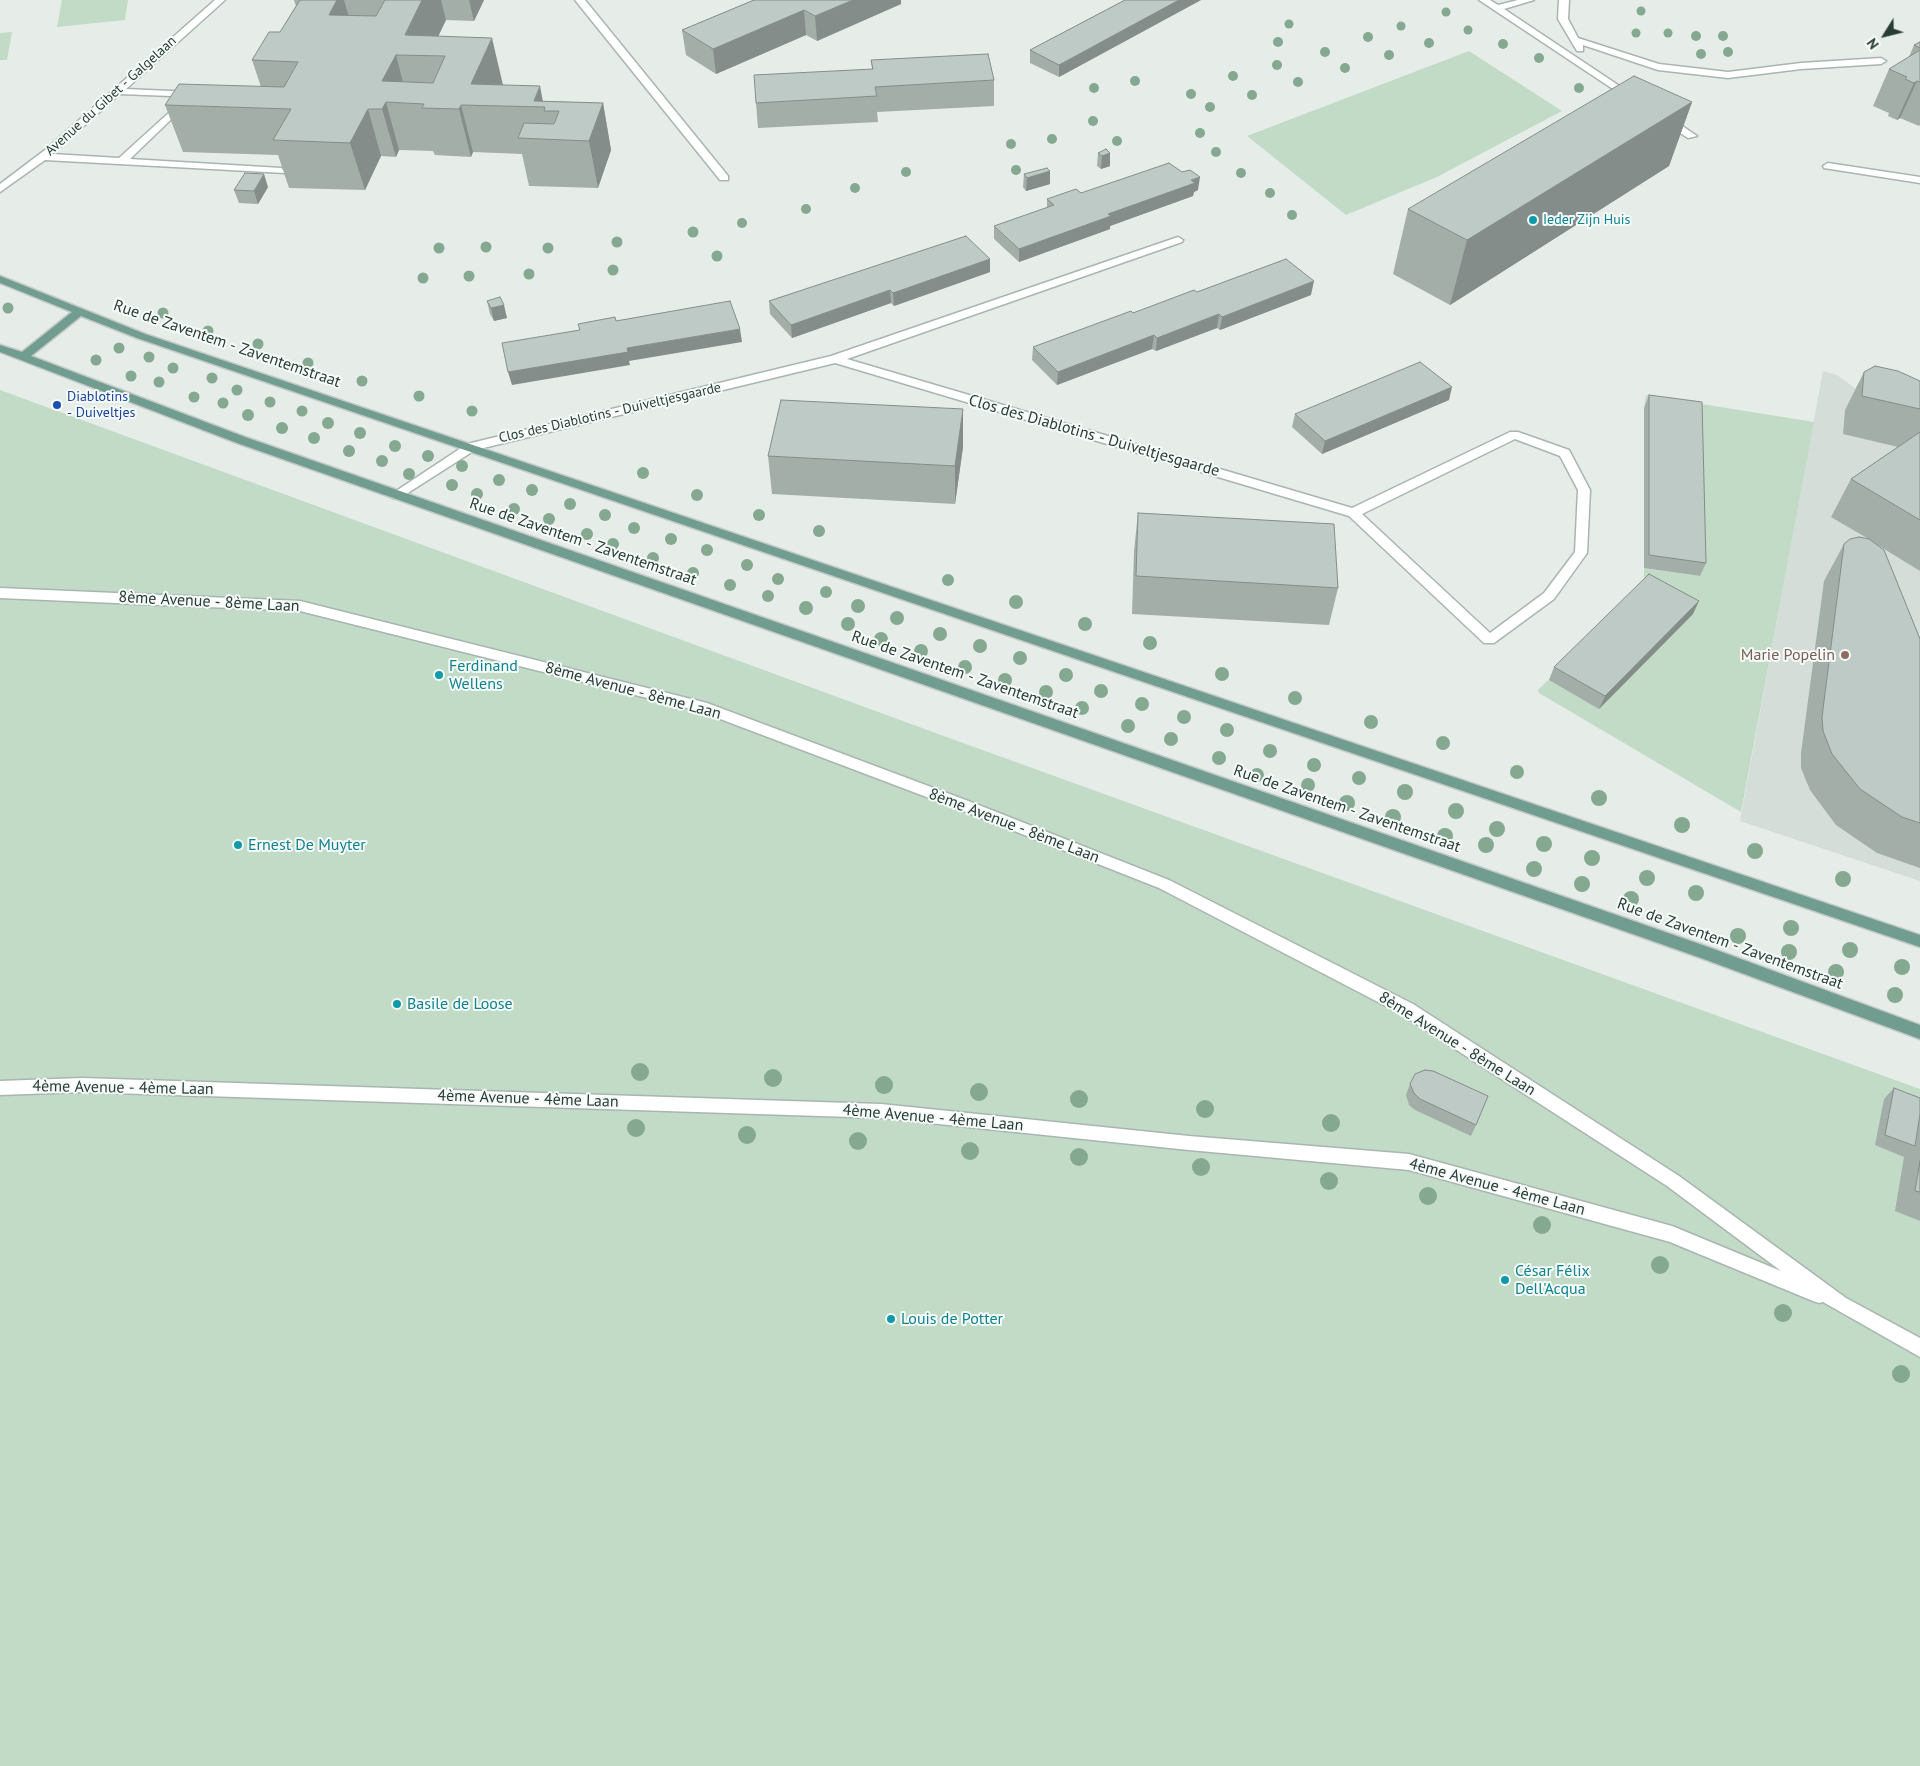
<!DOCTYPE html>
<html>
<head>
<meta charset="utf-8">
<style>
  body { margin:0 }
  #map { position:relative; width:1920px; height:1766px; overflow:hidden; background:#e6ede9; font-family:"PT Sans",sans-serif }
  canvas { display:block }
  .north { position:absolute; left:1860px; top:10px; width:50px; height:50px; -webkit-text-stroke:4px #f6faf8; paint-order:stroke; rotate:234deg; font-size:14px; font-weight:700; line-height:20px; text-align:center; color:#273d36 }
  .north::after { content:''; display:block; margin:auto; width:18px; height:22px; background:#273d36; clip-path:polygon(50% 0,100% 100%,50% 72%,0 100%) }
</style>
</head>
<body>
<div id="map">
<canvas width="1920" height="1766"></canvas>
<div class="north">N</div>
</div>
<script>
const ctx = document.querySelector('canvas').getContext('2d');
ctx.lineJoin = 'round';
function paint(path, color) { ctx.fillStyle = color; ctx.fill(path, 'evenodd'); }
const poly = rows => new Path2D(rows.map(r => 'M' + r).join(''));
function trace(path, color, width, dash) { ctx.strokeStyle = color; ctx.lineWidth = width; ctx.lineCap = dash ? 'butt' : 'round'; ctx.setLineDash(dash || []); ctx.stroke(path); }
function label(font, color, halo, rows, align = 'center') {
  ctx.font = font + ' "PT Sans",sans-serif'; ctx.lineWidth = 4; ctx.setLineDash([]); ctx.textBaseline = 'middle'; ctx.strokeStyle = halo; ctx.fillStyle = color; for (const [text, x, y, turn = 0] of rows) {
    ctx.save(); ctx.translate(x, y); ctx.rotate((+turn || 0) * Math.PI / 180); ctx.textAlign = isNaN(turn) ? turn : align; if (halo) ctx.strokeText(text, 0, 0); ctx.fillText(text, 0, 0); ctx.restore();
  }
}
paint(poly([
  [1823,371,1837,375,1867,397,1920,421,1920,881,1740,821]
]), '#d4ddd8');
paint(poly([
  [62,0,128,0,125,20,57,27],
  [12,32,7,60,0,60,0,33],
  [1469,51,1562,111,1437,177,1346,215,1247,136],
  [0,390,952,739,1920,1089,1920,1766,0,1766],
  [1646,395,1814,422,1741,812,1539,693,1538,690,1644,587,1644,568,1700,576,1696,416,1644,408]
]), '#c1dbc7');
const minor = poly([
  [215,0,225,0,126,89,193,92,198,95,196,97,120,94,52,154,119,158,183,100,188,103,186,105,130,159,281,168,286,171,285,173,45,160,0,192,0,184,45,150,215,0],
  [575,0,585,0,728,176,728,180,720,180,575,0],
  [1479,0,1490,0,1498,5,1518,0,1534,0,1504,9,1636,97,1628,99,1479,0],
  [1559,0,1569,0,1568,19,1578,38,1659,64,1728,72,1801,63,1881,58,1886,61,1881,64,1801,69,1728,78,1658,70,1583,45,1583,51,1577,51,1558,19,1559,0],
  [1661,117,1669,117,1697,136,1688,138,1661,121,1661,117],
  [1828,163,1920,177,1920,183,1824,168,1823,166,1828,163],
  [1178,237,1183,240,1182,242,847,359,1352,508,1510,432,1518,432,1569,450,1590,490,1587,553,1554,599,1494,643,1484,643,1349,516,835,363,475,450,400,498,392,498,390,495,467,444,831,356,1178,237],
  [1515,439,1560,456,1578,490,1575,552,1544,593,1490,633,1362,514,1515,439],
  [0,588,300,601,707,703,971,802,1169,880,1413,1004,1679,1176,1846,1298,1920,1338,1920,1357,1823,1302,1819,1303,1813,1301,1670,1242,1409,1170,1189,1150,881,1118,82,1092,0,1095,0,1081,82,1078,881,1104,1189,1136,1409,1154,1672,1226,1781,1271,1667,1186,1401,1014,1159,888,961,810,699,711,300,611,0,598,0,588]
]);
const major = poly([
  [0,276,145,334,1920,935,1920,947,137,338,81,316,31,356,245,437,1711,948,1920,1025,1920,1039,1701,958,237,443,0,352,0,345,22,352,72,312,0,283,0,276]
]);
trace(minor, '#a9b5b0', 3);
trace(major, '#c3c9c7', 3);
paint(minor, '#fff');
paint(major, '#709d8f');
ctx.fillStyle = '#85a890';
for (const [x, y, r] of [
  [1641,11,4.5],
  [1446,12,4.5],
  [1289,24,4.5],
  [1401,26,4.5],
  [1468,30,4.5],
  [1636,33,4.5],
  [1668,33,4.5],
  [1696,36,5],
  [1723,36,5],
  [1368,37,5],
  [1278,42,5],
  [1429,43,5],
  [1503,44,5],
  [1325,52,5],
  [1728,52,5],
  [1701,54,5],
  [1389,55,5],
  [1539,58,5],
  [1277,65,5],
  [1345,68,5],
  [1233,76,5],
  [1135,81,5],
  [1298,82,5],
  [1094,88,5],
  [1579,88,5],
  [1191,94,5],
  [1252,95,5],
  [1210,107,5],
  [1093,121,5],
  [1200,133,5],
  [1052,139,5],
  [1117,141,5],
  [1011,144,5],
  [1216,152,5],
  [1016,170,5],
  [906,172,5],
  [1241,173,5],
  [855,188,5],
  [1270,193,5],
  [806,209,5],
  [1292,215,5],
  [742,223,5],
  [693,232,5.5],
  [617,242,5.5],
  [486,247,5.5],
  [439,248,5.5],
  [548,248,5.5],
  [717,256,5.5],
  [613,270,5.5],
  [529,274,5.5],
  [469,276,5.5],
  [423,278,5.5],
  [8,308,5.5],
  [163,313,5.5],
  [208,331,5.5],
  [258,344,5.5],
  [119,348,5.5],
  [149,357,5.5],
  [96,360,5.5],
  [308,363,5.5],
  [173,368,5.5],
  [131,376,5.5],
  [212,378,5.5],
  [362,381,5.5],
  [159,382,5.5],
  [237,390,5.5],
  [419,396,5.5],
  [194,397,5.5],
  [270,402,5.5],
  [223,403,5.5],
  [302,411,5.5],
  [472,411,5.5],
  [248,415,6],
  [328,423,6],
  [282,428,6],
  [360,433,6],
  [314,438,6],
  [395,446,6],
  [349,451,6],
  [428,456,6],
  [382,461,6],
  [462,466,6],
  [643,473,6],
  [409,474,6],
  [499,480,6],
  [452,485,6],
  [532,490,6],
  [477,494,6],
  [697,495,6],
  [570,504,6],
  [514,509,6],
  [605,515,6],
  [759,515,6],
  [549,519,6],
  [634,528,6],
  [819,531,6],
  [587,534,6],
  [671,539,6],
  [613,544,6],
  [707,550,6],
  [653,558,6],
  [747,565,6],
  [693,573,6],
  [778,579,6],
  [948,580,6],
  [730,585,6],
  [826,592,6],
  [768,596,6],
  [1016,602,7],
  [858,606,7],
  [806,608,7],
  [897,618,7],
  [848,624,7],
  [1085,624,7],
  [940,634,7],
  [881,639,7],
  [1150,643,7],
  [980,646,7],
  [921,651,7],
  [1020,658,7],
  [965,667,7],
  [1222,674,7],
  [1066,675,7],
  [1005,680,7],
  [1101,691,7],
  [1046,692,7],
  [1295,698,7],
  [1142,704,7],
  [1082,708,7],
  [1184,717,7],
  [1371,722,7],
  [1128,726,7],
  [1227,730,7],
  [1171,739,7],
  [1443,743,7],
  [1270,751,7],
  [1219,758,7],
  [1314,765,7],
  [1517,772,7],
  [1257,775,7],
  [1359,778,7],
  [1308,785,7],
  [1405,792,8],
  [1599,798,8],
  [1347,803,8],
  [1456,811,8],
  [1393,817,8],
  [1682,825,8],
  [1497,829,8],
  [1445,836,8],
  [1544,844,8],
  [1486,845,8],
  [1755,851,8],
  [1592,858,8],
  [1534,869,8],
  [1647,878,8],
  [1843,879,8],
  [1582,884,8],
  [1696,893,8],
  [1631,899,8],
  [1791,928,8],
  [1738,936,8],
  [1850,950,8],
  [1789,952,8],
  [1902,967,8],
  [1836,972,8],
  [1895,995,8],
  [640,1072,9],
  [773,1078,9],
  [884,1085,9],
  [979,1092,9],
  [1079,1099,9],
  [1205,1109,9],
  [1331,1123,9],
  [636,1128,9],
  [747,1135,9],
  [858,1141,9],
  [970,1151,9],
  [1079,1157,9],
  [1201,1167,9],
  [1329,1181,9],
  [1428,1196,9],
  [1542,1225,9],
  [1660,1265,9],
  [1783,1313,9],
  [1901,1374,9]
]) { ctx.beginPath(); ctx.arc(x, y, r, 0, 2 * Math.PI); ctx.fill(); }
paint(poly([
  [294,0,484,0,474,21,446,20,438,36,502,85,543,101,603,103,611,150,598,188,529,186,522,154,473,152,471,157,435,155,433,151,399,150,396,157,381,156,365,190,289,188,278,155,183,152,165,105,261,87,252,60,280,32,296,6],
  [754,0,901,4,817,41,806,35,716,74,686,55,682,30],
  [1125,0,1201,0,1059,77,1030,63,1030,50],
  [1920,42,1920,125,1919,126,1900,118,1897,120,1888,116,1889,113,1873,106,1889,69,1909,57,1914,45],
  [871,60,994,80,994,106,877,112,878,122,758,128,756,103,872,69],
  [1692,102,1669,166,1450,305,1393,274,1408,209],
  [1098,153,1110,153,1110,166,1101,169,1097,166],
  [1050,171,1050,184,1026,191,1023,187,1024,174],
  [268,187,258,204,239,203,234,190],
  [1198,190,1194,192,1193,196,1110,226,1110,229,1019,262,994,239,994,226,1047,208,1047,199,1081,193],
  [990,259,990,272,894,306,891,303,792,338,770,314,769,301],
  [1197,292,1311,295,1220,330,1217,328,1156,351,1152,349,1057,385,1032,360,1033,347,1133,313],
  [487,301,507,318,494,321,490,314],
  [1864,372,1920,381,1920,571,1876,544,1920,639,1920,868,1877,853,1836,825,1810,790,1801,768,1801,753,1824,581,1844,544,1867,538,1831,517,1851,479,1898,447,1843,434,1845,410],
  [1649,395,1706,563,1700,576,1644,568,1644,408],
  [1449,400,1322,454,1292,427,1295,414],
  [963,409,963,447,955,504,772,494,768,456],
  [1138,513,1338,588,1329,625,1132,614,1134,551],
  [1693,614,1599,709,1549,680,1554,667],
  [1410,1084,1476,1125,1471,1136,1415,1110,1409,1105,1406,1095],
  [1894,1088,1920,1098,1920,1221,1895,1211,1904,1157,1875,1145,1884,1099]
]), '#a3aea9');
paint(poly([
  [337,0,344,0,355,38,329,15],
  [422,0,441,0,446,20,429,56,405,35],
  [469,0,484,0,474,21],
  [853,0,901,0,901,4,817,41,815,16],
  [1179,0,1201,0,1059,77,1059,65],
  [804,10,806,35,716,74,713,49],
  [492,38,503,85,493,106,471,84],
  [396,55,408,102,382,81],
  [1917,81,1900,118,1897,120,1914,83],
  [540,86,544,107,534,101],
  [386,102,399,150,396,157,382,109],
  [1692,102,1669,166,1450,305,1467,240],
  [603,103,611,150,598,188,589,141],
  [461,105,473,152,471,157,459,109],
  [368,109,381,156,365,190,350,143],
  [1110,153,1110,166,1101,169,1102,156],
  [1050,171,1050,184,1026,191,1027,178],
  [264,174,268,187,258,204,254,191],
  [1200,177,1198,190,1194,192,1193,196,1110,226,1110,229,1019,262,1019,249],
  [990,259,990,272,894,306,893,293],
  [1314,281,1311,295,1220,330,1222,317],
  [890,290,891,303,792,338,791,325],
  [504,305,507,318,494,321,491,308],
  [1219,314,1217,328,1156,351,1157,338],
  [740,329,742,342,629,361,630,365,512,385,508,372,627,348],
  [1154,335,1152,349,1057,385,1058,372],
  [1452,387,1449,400,1322,454,1325,441],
  [963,409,963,447,955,504,955,466],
  [1699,601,1693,614,1599,709,1605,696]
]), '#858d8a');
const building = poly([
  [300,0,337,0,329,15,376,16,385,0,422,0,405,35,492,38,471,84,540,86,534,101,603,103,589,141,518,138,524,123,554,124,559,111,544,111,545,107,461,105,459,109,422,108,424,104,386,102,382,109,368,109,350,143,273,140,291,109,165,105,179,84,284,87,298,62,252,60,269,32,280,32,300,0],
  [396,55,445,56,433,83,382,81,396,55],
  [754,0,853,0,815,16,804,10,713,49,682,30,754,0],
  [1125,0,1179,0,1059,65,1030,50,1125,0],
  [1920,42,1920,48,1914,45,1920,42],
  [1920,50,1920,82,1917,81,1914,83,1905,79,1907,77,1889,69,1920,50],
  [988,54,994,80,875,87,877,96,756,103,754,75,873,69,871,60,988,54],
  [1634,76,1692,102,1467,240,1408,209,1634,76],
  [1106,149,1110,153,1102,156,1098,153,1106,149],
  [1169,163,1182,172,1190,170,1200,177,1191,180,1195,183,1108,214,1111,216,1019,249,994,226,1054,205,1047,199,1076,189,1081,193,1169,163],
  [1047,168,1050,171,1027,178,1024,174,1047,168],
  [245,173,264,174,254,191,234,190,245,173],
  [966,236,990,259,893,293,890,290,791,325,769,301,966,236],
  [1286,259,1314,281,1222,317,1219,314,1157,338,1154,335,1058,372,1033,347,1131,311,1133,313,1194,290,1197,292,1286,259],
  [500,297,504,305,491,308,487,301,500,297],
  [730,301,740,329,627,348,628,352,508,372,502,343,580,330,578,324,615,317,616,321,730,301],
  [1420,362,1452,387,1325,441,1295,414,1420,362],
  [1875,366,1898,371,1920,381,1920,409,1862,396,1864,372,1875,366],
  [1649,395,1702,402,1706,563,1649,555,1649,395],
  [781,400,963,409,955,466,768,456,781,400],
  [1920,432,1920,520,1851,479,1920,432],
  [1138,513,1334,524,1338,588,1136,576,1138,513],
  [1859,537,1869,539,1884,550,1920,639,1920,823,1902,817,1860,789,1832,754,1823,731,1822,717,1844,544,1850,539,1859,537],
  [1649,574,1699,601,1605,696,1554,667,1649,574],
  [1425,1070,1433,1071,1488,1096,1476,1125,1420,1099,1414,1093,1410,1084,1415,1074,1425,1070],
  [1894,1088,1920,1098,1920,1114,1915,1146,1885,1135,1894,1088],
  [1920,1161,1920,1192,1915,1191,1920,1161]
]);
paint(building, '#becac5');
trace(building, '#858d8a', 1);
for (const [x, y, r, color] of [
  [1533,220,5,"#0f9aa8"],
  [57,405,5,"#1a4fb4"],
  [1845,655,5,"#8d6e63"],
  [439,675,5,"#0f9aa8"],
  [238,845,5,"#0f9aa8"],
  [397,1004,5,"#0f9aa8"],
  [1505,1280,5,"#0f9aa8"],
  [891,1319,5,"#0f9aa8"]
]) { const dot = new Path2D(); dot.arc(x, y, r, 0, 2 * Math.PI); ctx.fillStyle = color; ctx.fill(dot); trace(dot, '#f6faf8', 2); }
label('14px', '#273d36', '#f6faf8', [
  ["Avenue du Gibet - Galgelaan",111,96,-42],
  ["Clos des Diablotins - Duiveltjesgaarde",610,413,-13]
]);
label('14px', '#0d838f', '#f6faf8', [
  ["Ieder Zijn Huis",1543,220]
], 'left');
label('14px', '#164399', '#f6faf8', [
  ["Diablotins",67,397],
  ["- Duiveltjes",67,413]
], 'left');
label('16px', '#273d36', '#f6faf8', [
  ["Rue de Zaventem - Zaventemstraat",227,344,19],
  ["Clos des Diablotins - Duiveltjesgaarde",1094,436,16],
  ["Rue de Zaventem - Zaventemstraat",583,542,19],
  ["8ème Avenue - 8ème Laan",209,602,3],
  ["Rue de Zaventem - Zaventemstraat",965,675,19],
  ["8ème Avenue - 8ème Laan",633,691,15],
  ["Rue de Zaventem - Zaventemstraat",1347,809,19],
  ["8ème Avenue - 8ème Laan",1014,826,21],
  ["Rue de Zaventem - Zaventemstraat",1730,944,20],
  ["8ème Avenue - 8ème Laan",1457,1044,32],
  ["4ème Avenue - 4ème Laan",123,1088,1],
  ["4ème Avenue - 4ème Laan",528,1099,2],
  ["4ème Avenue - 4ème Laan",933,1118,5],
  ["4ème Avenue - 4ème Laan",1497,1187,15]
]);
label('16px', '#785e54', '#f6faf8', [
  ["Marie Popelin",1835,655]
], 'right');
label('16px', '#0d838f', '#f6faf8', [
  ["Ferdinand",449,666],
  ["Wellens",449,684],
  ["Ernest De Muyter",248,845],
  ["Basile de Loose",407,1004],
  ["César Félix",1515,1271],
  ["Dell'Acqua",1515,1289],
  ["Louis de Potter",901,1319]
], 'left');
</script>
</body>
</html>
